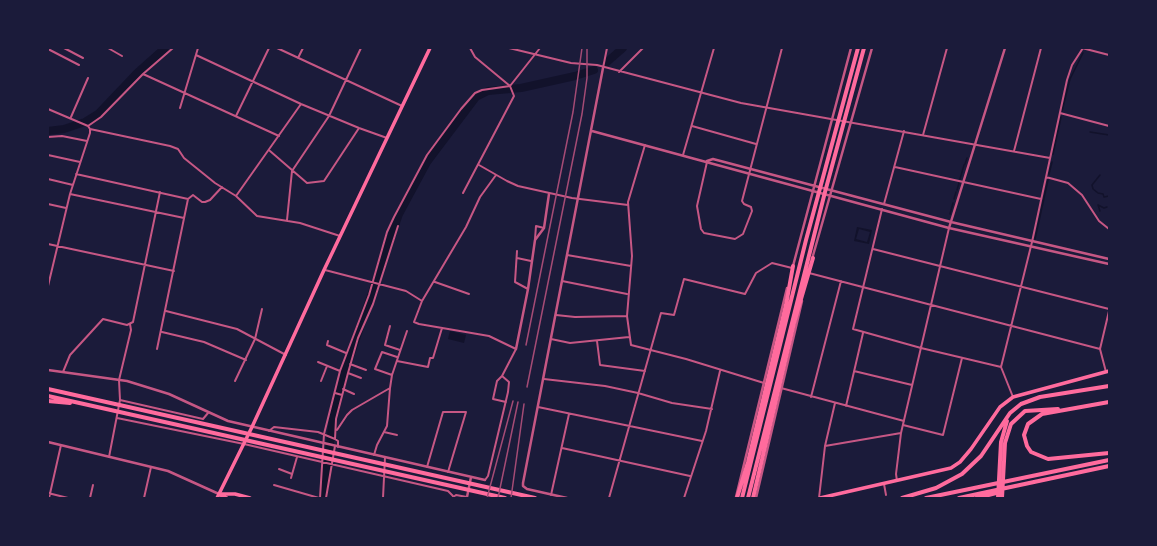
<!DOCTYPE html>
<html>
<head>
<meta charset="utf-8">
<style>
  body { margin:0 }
  #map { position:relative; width:1157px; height:546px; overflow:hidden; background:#1b1b3a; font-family:"Source Serif 4",serif }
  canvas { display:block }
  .frame { position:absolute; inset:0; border:49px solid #1b1b3a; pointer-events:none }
</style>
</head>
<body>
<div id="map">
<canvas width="1157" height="546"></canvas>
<div class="frame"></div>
</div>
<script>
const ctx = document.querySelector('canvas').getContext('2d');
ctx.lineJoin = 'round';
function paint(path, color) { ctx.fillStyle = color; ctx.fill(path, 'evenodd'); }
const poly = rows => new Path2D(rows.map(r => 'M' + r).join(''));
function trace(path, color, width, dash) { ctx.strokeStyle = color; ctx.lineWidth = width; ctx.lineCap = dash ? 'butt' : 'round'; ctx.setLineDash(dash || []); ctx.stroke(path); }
paint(poly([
  [857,227,872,230,869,244,854,241],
  [859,229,870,232,867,242,856,239],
  [450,331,466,335,464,343,448,339]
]), '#12122b');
trace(poly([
  [1062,111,1070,79,1083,53],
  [1090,132,1109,135],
  [1053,154,1061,117],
  [965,164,967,158],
  [1049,174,1052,162],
  [1100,175,1092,185,1093,189,1098,193,1103,194,1104,197,1109,196],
  [960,179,964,165],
  [957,190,959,183],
  [954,199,956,192],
  [1100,211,1098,205,1104,208,1107,207],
  [950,214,953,203],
  [1035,239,1048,180]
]), '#12122b', 1.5);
trace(poly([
  [607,62,623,48],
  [48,131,64,129,85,122,98,114,137,73,165,48],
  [323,498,333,419,345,371,399,214,427,162,476,97,488,91,521,88,575,76,594,70]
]), '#12122b', 8);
trace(poly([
  [64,48,83,58],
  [108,48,122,56],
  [277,48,402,106],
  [509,48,571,63,597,65,741,103,1050,158],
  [1082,48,1109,55],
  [48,49,79,65],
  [196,55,301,104,359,128,387,138],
  [298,58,303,48],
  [603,68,607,48],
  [619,72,643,48],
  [143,74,279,136],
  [180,108,198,48],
  [48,109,88,126],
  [1060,113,1109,126],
  [236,116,269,48],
  [71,117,88,78],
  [88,126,101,117,143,74,173,48],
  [692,126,756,144],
  [90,129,170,146,178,149,184,158,215,183,236,196,257,216,300,223,340,236],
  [923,135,947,48],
  [48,137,62,136,87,141],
  [645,145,628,202,632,256,627,316,631,345,686,359,764,383],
  [270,151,307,183,324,181,359,128],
  [1014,151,1041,48],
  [48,155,80,162],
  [683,155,714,48],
  [707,162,697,206,701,229,704,233,735,239,743,234,752,211,751,207,744,204,742,201,782,48],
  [479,165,507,181,518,186,572,198,628,205],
  [895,167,1041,199],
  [76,174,188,199],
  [496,175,480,197,466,227,422,301,414,322,419,324,489,336,516,349,502,376,497,381,493,399,506,402],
  [1046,177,1068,183,1082,195,1099,221,1109,229],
  [48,179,73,185],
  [463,193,514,96,510,86,475,57,470,48],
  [70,194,184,218],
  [236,196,301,104],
  [48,204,66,208],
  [884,204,904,131],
  [882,209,853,329,921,348,1001,367,1013,397],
  [287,220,292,171,329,116,361,48],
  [535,239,536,226,544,228],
  [48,244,174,271],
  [873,249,1109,309],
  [517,251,515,282,528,289],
  [567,255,631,266],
  [517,258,531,261],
  [325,270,406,291,422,301],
  [809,273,1100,349],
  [562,281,627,294],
  [435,282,469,294],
  [48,286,70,194,90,133,90,129,88,126],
  [166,311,237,329,286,355],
  [556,315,575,317,627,316],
  [390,326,385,345,400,350],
  [162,332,204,342,246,360],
  [551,339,570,343,629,337],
  [328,341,327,345,346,353],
  [597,341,600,365,645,371],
  [157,349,188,199,193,195,202,202,205,202,210,200,222,187],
  [397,361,428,367,430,358,433,358,442,328],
  [318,362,340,371],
  [350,364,366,370],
  [1001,367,1032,242,1067,80,1072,65,1083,48],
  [854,371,912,385],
  [63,372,70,355,103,319,127,325,133,322,160,192],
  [1106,372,1100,349,1109,311],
  [348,373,361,378],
  [392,375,375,369,382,352,397,357],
  [544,379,605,386,638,393,672,403,712,409],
  [235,381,255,339,262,309],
  [321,381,327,366],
  [781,388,904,421],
  [343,389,354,394],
  [335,393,342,395],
  [811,397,841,281],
  [120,400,203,419,208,413],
  [846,406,863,333],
  [538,407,702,441],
  [117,418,244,444,448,491,453,496],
  [903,425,943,435,962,358],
  [337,430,347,415,352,410,390,388,392,375,407,331],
  [269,431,274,427,318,432,335,439,338,441,338,447],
  [384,432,397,435],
  [335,439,336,419,348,373,358,338,373,304,398,226],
  [825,446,901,433],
  [562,448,690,476],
  [374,455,377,445,387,426,390,388],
  [109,457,120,400,119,380,131,330,130,324],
  [427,467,443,412,466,412,448,472],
  [279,469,292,474],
  [291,478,297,457],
  [485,480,488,476,508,392,509,382,502,376],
  [897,481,896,474,901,433,949,228],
  [884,484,886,495],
  [274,485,319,498],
  [48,493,68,498],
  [551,495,569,414],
  [49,498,61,445],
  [90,498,93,485],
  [144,498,151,467],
  [320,498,324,434,340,371,369,295,387,232,394,217,427,155,461,109,475,93,482,90,510,86,540,48],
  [326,498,335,446],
  [383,498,385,457],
  [452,498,456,495,467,497],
  [609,498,661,313,674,315,684,279,745,294,756,273,772,263,792,268],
  [684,498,706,431,720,371],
  [819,498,825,446,835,403]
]), '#c65784', 2);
trace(poly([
  [592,131,949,228,1109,264],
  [707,161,713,159,951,222,1109,259],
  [949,228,1005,48],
  [812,259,872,48],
  [793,266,851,48],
  [516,349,528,289,535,240,544,228,549,194],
  [48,370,127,381,169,394,228,421,485,480],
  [48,442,168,471,219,494],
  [467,497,471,477],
  [736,497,787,288],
  [567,498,527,489,523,486,523,483,603,68],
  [756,498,802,301]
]), '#c65784', 2.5);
trace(poly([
  [219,494,235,494,250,498],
  [220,495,227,498],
  [820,498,951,468,960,462,971,449,1000,407,1013,397,1109,371]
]), '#ff6b9d', 3.5);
trace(poly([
  [217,498,252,427,324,270,430,48]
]), '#ff6b9d', 3.5);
trace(poly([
  [48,389,535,498],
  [48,396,505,498],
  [48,401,70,403],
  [1109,402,1042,414,1028,424,1024,435,1027,446,1031,452,1048,459,1109,453],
  [737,498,748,462,786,305,793,266],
  [742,498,806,240,858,48],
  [748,498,825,192,864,48],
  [753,498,794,323,813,258],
  [902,498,936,488,962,474,981,456,1010,413,1021,404,1040,397,1109,386],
  [926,498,1109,460],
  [959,498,1109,466],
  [977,498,1000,492],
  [998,498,1001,442,1007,421],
  [1002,498,1005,443,1011,424,1025,411,1058,409]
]), '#ff6b9d', 4);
trace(poly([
  [526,345,573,112,582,48],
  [527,387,582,114,587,78,587,48],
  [487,498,513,401],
  [498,498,518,402],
  [511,498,524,404]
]), '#a44b75', 1.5);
</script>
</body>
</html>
